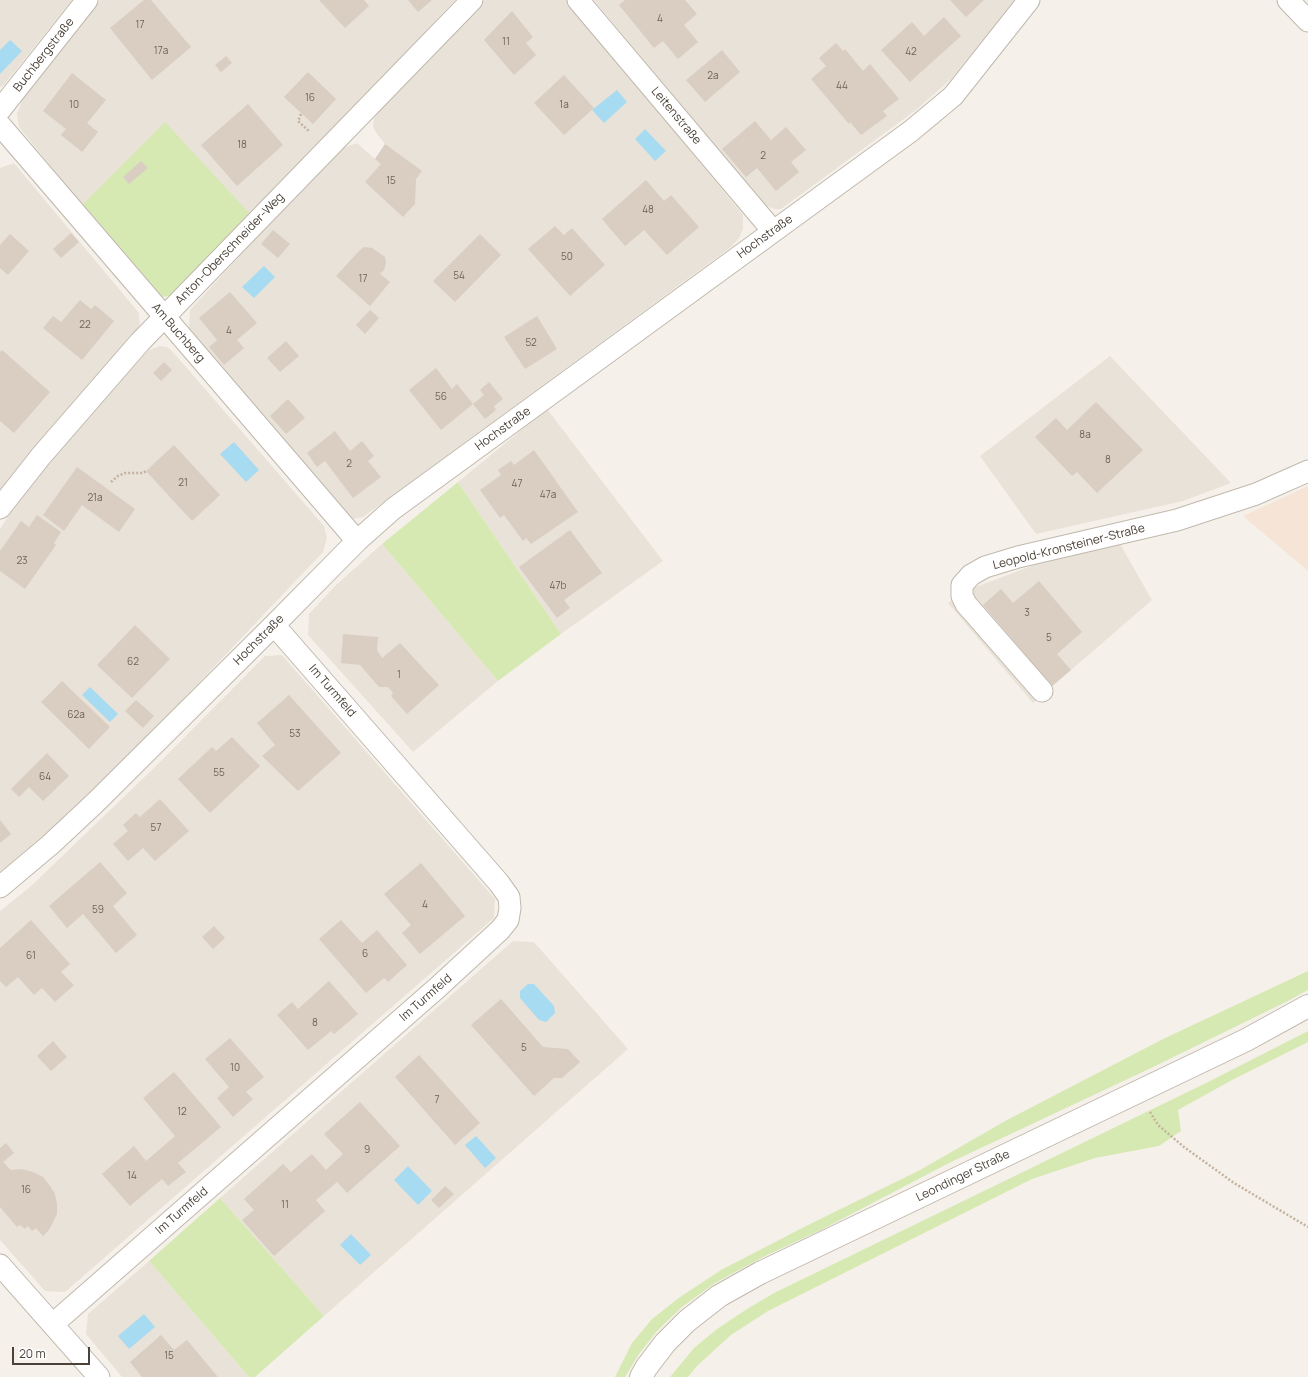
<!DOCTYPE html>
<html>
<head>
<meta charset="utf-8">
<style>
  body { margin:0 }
  #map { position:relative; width:1308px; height:1377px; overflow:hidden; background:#f5f1ea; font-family:Manrope,sans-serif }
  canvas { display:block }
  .scale { position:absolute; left:12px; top:1347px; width:78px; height:18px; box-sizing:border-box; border:2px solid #4a4138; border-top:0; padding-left:5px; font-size:12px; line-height:14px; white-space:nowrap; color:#4a4138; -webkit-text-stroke:3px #fff; paint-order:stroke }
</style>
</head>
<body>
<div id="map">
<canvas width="1308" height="1377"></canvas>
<div class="scale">20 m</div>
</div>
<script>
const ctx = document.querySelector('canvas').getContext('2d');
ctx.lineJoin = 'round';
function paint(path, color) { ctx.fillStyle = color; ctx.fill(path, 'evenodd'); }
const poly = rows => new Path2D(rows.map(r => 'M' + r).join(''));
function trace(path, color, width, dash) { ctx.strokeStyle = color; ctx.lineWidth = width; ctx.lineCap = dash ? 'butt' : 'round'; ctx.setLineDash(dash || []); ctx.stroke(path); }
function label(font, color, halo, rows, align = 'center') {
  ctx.font = font + ' Manrope,sans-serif'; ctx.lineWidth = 3.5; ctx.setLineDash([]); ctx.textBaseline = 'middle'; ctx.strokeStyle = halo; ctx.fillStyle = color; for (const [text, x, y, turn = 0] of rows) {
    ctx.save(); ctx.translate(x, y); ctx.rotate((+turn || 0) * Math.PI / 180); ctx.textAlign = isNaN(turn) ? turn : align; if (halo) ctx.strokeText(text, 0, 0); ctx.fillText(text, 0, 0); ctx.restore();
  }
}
paint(poly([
  [0,0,72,0,3,86,0,87],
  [100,0,455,0,353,109,250,214,82,205,19,127,17,114,23,98],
  [485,0,567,0,743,215,743,229,739,238,731,247,363,517,353,519,347,517,340,510,189,328,190,310,337,150,357,143,375,159,385,144,375,131,373,125,374,118,389,100],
  [594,0,1015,0,951,79,916,110,781,209,775,209,764,205],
  [14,163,139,313,140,330,0,494,0,168],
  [160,346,167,347,172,351,324,526,327,538,323,552,176,707,63,819,0,872,0,529,20,498,73,431,149,350],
  [1110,356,1231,483,1183,501,1036,534,980,456],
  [547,409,663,561,561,634,458,482],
  [382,544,498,681,413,752,308,635,309,614,335,586],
  [1120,544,1152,600,1033,703,948,603,976,587,1034,565],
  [282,655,495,899,494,918,65,1292,45,1291,0,1240,0,911,30,887,155,767,265,656],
  [513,941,534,942,628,1049,324,1316,220,1198],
  [149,1261,249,1377,122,1377,86,1334,88,1314]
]), '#e9e2d8');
paint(poly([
  [1308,486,1308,571,1243,516]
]), '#f6e5d6');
paint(poly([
  [165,122,250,214,174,295,163,297,153,296,82,205],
  [458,482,561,634,498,681,382,544],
  [1308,971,1308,990,1288,1001,1149,1069,949,1163,821,1230,765,1256,715,1283,682,1307,657,1331,639,1354,625,1377,615,1377,632,1343,652,1319,680,1297,721,1270,806,1226,920,1170,1007,1120,1163,1039],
  [1308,1031,1308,1042,1232,1080,1178,1110,1181,1131,1159,1146,1095,1158,1032,1179,768,1311,731,1335,697,1366,688,1377,670,1377,694,1348,717,1329,747,1309,774,1293,1206,1083],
  [220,1198,324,1316,255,1377,249,1377,149,1261]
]), '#d7e9b3');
paint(poly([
  [10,40,22,51,0,74,0,50],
  [617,90,627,102,604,123,592,110],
  [645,129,666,151,655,161,635,139],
  [264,266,275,277,254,298,242,287],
  [234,442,259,470,246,482,220,454],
  [90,687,118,714,110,722,82,695],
  [528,984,534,984,554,1006,555,1013,546,1022,539,1020,520,998,520,991],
  [476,1136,496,1158,485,1168,465,1145],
  [408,1166,432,1191,418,1205,394,1180],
  [351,1234,371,1255,360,1265,340,1245],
  [144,1314,155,1327,129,1349,118,1336]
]), '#a7dbf1');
paint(poly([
  [144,0,151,0,191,47,152,80,110,28],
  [319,0,364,0,369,6,345,28],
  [408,0,432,0,418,12],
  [625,0,685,0,697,14,684,25,698,42,678,59,663,41,654,48,619,5],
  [950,0,984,0,966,17],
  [512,11,533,37,526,43,536,55,514,75,484,40],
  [944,17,961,36,910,82,881,50,912,22,924,36],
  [836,43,843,51,845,49,863,71,870,64,899,99,883,111,887,116,861,135,850,122,849,124,811,79,826,66,819,58],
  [722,50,740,72,705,102,686,80],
  [226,56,232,63,221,72,215,65],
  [308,72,336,99,313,124,284,97],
  [72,73,106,100,87,123,98,132,82,152,61,135,66,129,43,111],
  [564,75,594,108,564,135,534,103],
  [248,104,283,145,237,186,201,145],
  [755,121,771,140,786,127,806,150,791,162,799,172,776,191,757,168,746,177,722,149],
  [385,144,422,171,416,179,415,204,403,217,365,182,381,164,375,159],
  [141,161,148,168,129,184,123,177],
  [646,180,664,201,671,195,699,227,667,255,644,230,625,246,602,219],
  [555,226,564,235,572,228,605,265,570,296,528,249],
  [273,230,290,244,278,258,261,244],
  [71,233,79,242,61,258,53,249],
  [10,234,29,251,8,275,0,268,0,245],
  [480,234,501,255,455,302,433,281],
  [364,247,372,248,385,257,386,263,384,270,380,274,390,282,370,306,336,276,359,251],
  [230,292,257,323,237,340,244,348,224,365,209,347,217,340,199,318],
  [80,300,91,309,95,305,114,321,82,360,43,328,53,316,61,322],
  [370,310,379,318,365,334,356,325],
  [537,316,557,349,525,369,504,337],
  [286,341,299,356,280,372,267,358],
  [2,350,50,392,14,433,0,421,0,352],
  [164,362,172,370,161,381,153,373],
  [436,368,452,389,457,384,473,404,441,430,409,390],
  [489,382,503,399,494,406,496,410,485,419,473,404,484,395,480,390],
  [288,399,305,418,286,434,270,416],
  [1096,402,1143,450,1097,493,1077,472,1072,476,1035,437,1056,418,1067,430],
  [335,431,350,451,362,441,374,456,368,461,381,477,353,498,325,461,317,467,307,453],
  [174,445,220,495,192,521,146,471],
  [534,450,578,512,531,544,526,538,523,541,504,515,500,518,480,490,501,475,498,470,511,461,514,465],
  [77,467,135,509,119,532,82,505,64,531,43,515],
  [37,515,61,532,54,543,56,545,25,589,0,571,0,551,21,521,29,527],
  [570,530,602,573,564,600,570,608,557,618,519,567],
  [1039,581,1082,632,1057,654,1071,670,1052,686,983,605,1001,589,1013,603],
  [135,625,170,659,132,698,97,665],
  [343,634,378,637,377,650,382,658,400,643,439,685,407,714,391,696,393,693,388,687,379,687,360,665,341,663],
  [62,681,110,727,89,749,41,702],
  [289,695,341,753,298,791,262,756,275,745,257,723],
  [136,700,154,716,143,728,125,711],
  [232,737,260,766,210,813,178,779,212,747,216,751],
  [47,753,69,776,43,801,29,787,19,797,11,789],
  [160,799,189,831,155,861,143,848,128,861,113,844,128,831,123,825,136,813,140,817],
  [0,820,11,834,0,843],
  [100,862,127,893,113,906,137,935,116,953,83,914,67,928,49,906],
  [421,863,465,916,420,954,402,933,411,925,384,894],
  [31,920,70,964,61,972,74,985,55,1002,42,988,34,995,18,977,6,987,0,981,0,948],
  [341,920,362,943,377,930,407,965,388,982,384,978,366,993,319,939],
  [214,926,225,938,213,949,202,937],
  [329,981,358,1014,334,1034,331,1031,308,1050,277,1015,292,1002,298,1009],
  [501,999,543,1047,568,1049,580,1062,562,1078,554,1078,534,1096,471,1025],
  [230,1038,264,1077,246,1092,253,1099,233,1117,217,1098,229,1087,205,1059],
  [53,1041,67,1057,51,1071,37,1056],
  [419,1055,480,1123,455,1145,395,1077],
  [174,1072,221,1127,178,1163,186,1172,168,1186,162,1179,130,1206,102,1174,134,1146,146,1161,175,1136,143,1098],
  [360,1102,400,1146,347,1193,337,1182,316,1200,325,1211,274,1256,242,1220,254,1210,244,1199,283,1164,291,1172,312,1154,326,1170,343,1154,324,1134],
  [6,1143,14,1153,3,1162,11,1170,22,1169,33,1172,43,1177,50,1186,55,1194,57,1204,57,1214,49,1230,43,1236,36,1228,32,1231,28,1226,25,1229,20,1225,17,1227,0,1207,0,1148],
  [445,1186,454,1194,439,1208,431,1200],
  [161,1335,174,1350,187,1340,218,1377,142,1377,130,1362]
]), '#dacec3');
const minor = poly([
  [578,0,773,231],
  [1288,0,1308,21],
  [0,110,87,0],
  [0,125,357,541],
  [0,508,41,456,140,342,472,0],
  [1042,691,966,604,962,596,962,585,971,575,985,567,1018,557,1177,520,1256,494,1308,471],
  [0,887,50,845,96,802,274,625,357,541,393,509,911,131,953,96,1029,0],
  [0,1265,99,1377],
  [53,1324,437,988,500,930,508,920,510,908,509,897,499,883,274,625]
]);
const tertiary = poly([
  [641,1377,646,1368,665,1343,687,1321,719,1296,760,1273,1246,1040,1308,1006]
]);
trace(minor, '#c1b8ad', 23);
trace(tertiary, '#c1b8ad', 24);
trace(poly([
  [301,114,298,121,310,132],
  [111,482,118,476,125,473,143,473,146,471],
  [1150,1112,1158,1125,1184,1147,1234,1183,1308,1227]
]), '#c3b29e', 2.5, [2, 2]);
trace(minor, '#fff', 21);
trace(tertiary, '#fff', 22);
label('10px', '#6e645b', null, [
  ["4",660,19],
  ["17",140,25],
  ["11",506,42],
  ["17a",161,51],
  ["42",911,52],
  ["2a",713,76],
  ["44",842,86],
  ["16",310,98],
  ["10",74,105],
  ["1a",564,105],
  ["18",242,145],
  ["2",763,156],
  ["15",391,181],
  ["48",648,210],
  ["50",567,257],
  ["54",459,276],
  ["17",363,279],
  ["22",85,325],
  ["4",229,331],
  ["52",531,343],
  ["56",441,397],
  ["8a",1085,435],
  ["8",1108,460],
  ["2",349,464],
  ["21",183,483],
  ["47",517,484],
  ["47a",548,495],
  ["21a",95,498],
  ["23",22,561],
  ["47b",558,586],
  ["3",1027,613],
  ["5",1049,638],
  ["62",133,662],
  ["1",399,675],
  ["62a",76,715],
  ["53",295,734],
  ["55",219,773],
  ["64",45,777],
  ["57",156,828],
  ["4",425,905],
  ["59",98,910],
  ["6",365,954],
  ["61",31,956],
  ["8",315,1023],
  ["5",524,1048],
  ["10",235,1068],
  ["7",437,1100],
  ["12",182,1112],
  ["9",367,1150],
  ["14",132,1176],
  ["16",26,1190],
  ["11",285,1205],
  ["15",169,1356]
]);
label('12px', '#4a4138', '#fff', [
  ["Buchbergstraße",44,55,-52],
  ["Leitenstraße",676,116,50],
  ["Hochstraße",765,237,-36],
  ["Anton-Oberschneider-Weg",230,249,-46],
  ["Am Buchberg",178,333,49],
  ["Hochstraße",503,429,-36],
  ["Leopold-Kronsteiner-Straße",1069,547,-14],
  ["Hochstraße",259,640,-45],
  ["Im Turmfeld",332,691,49],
  ["Im Turmfeld",426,998,-41],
  ["Leondinger Straße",963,1176,-26],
  ["Im Turmfeld",182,1211,-41]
]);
</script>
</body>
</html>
